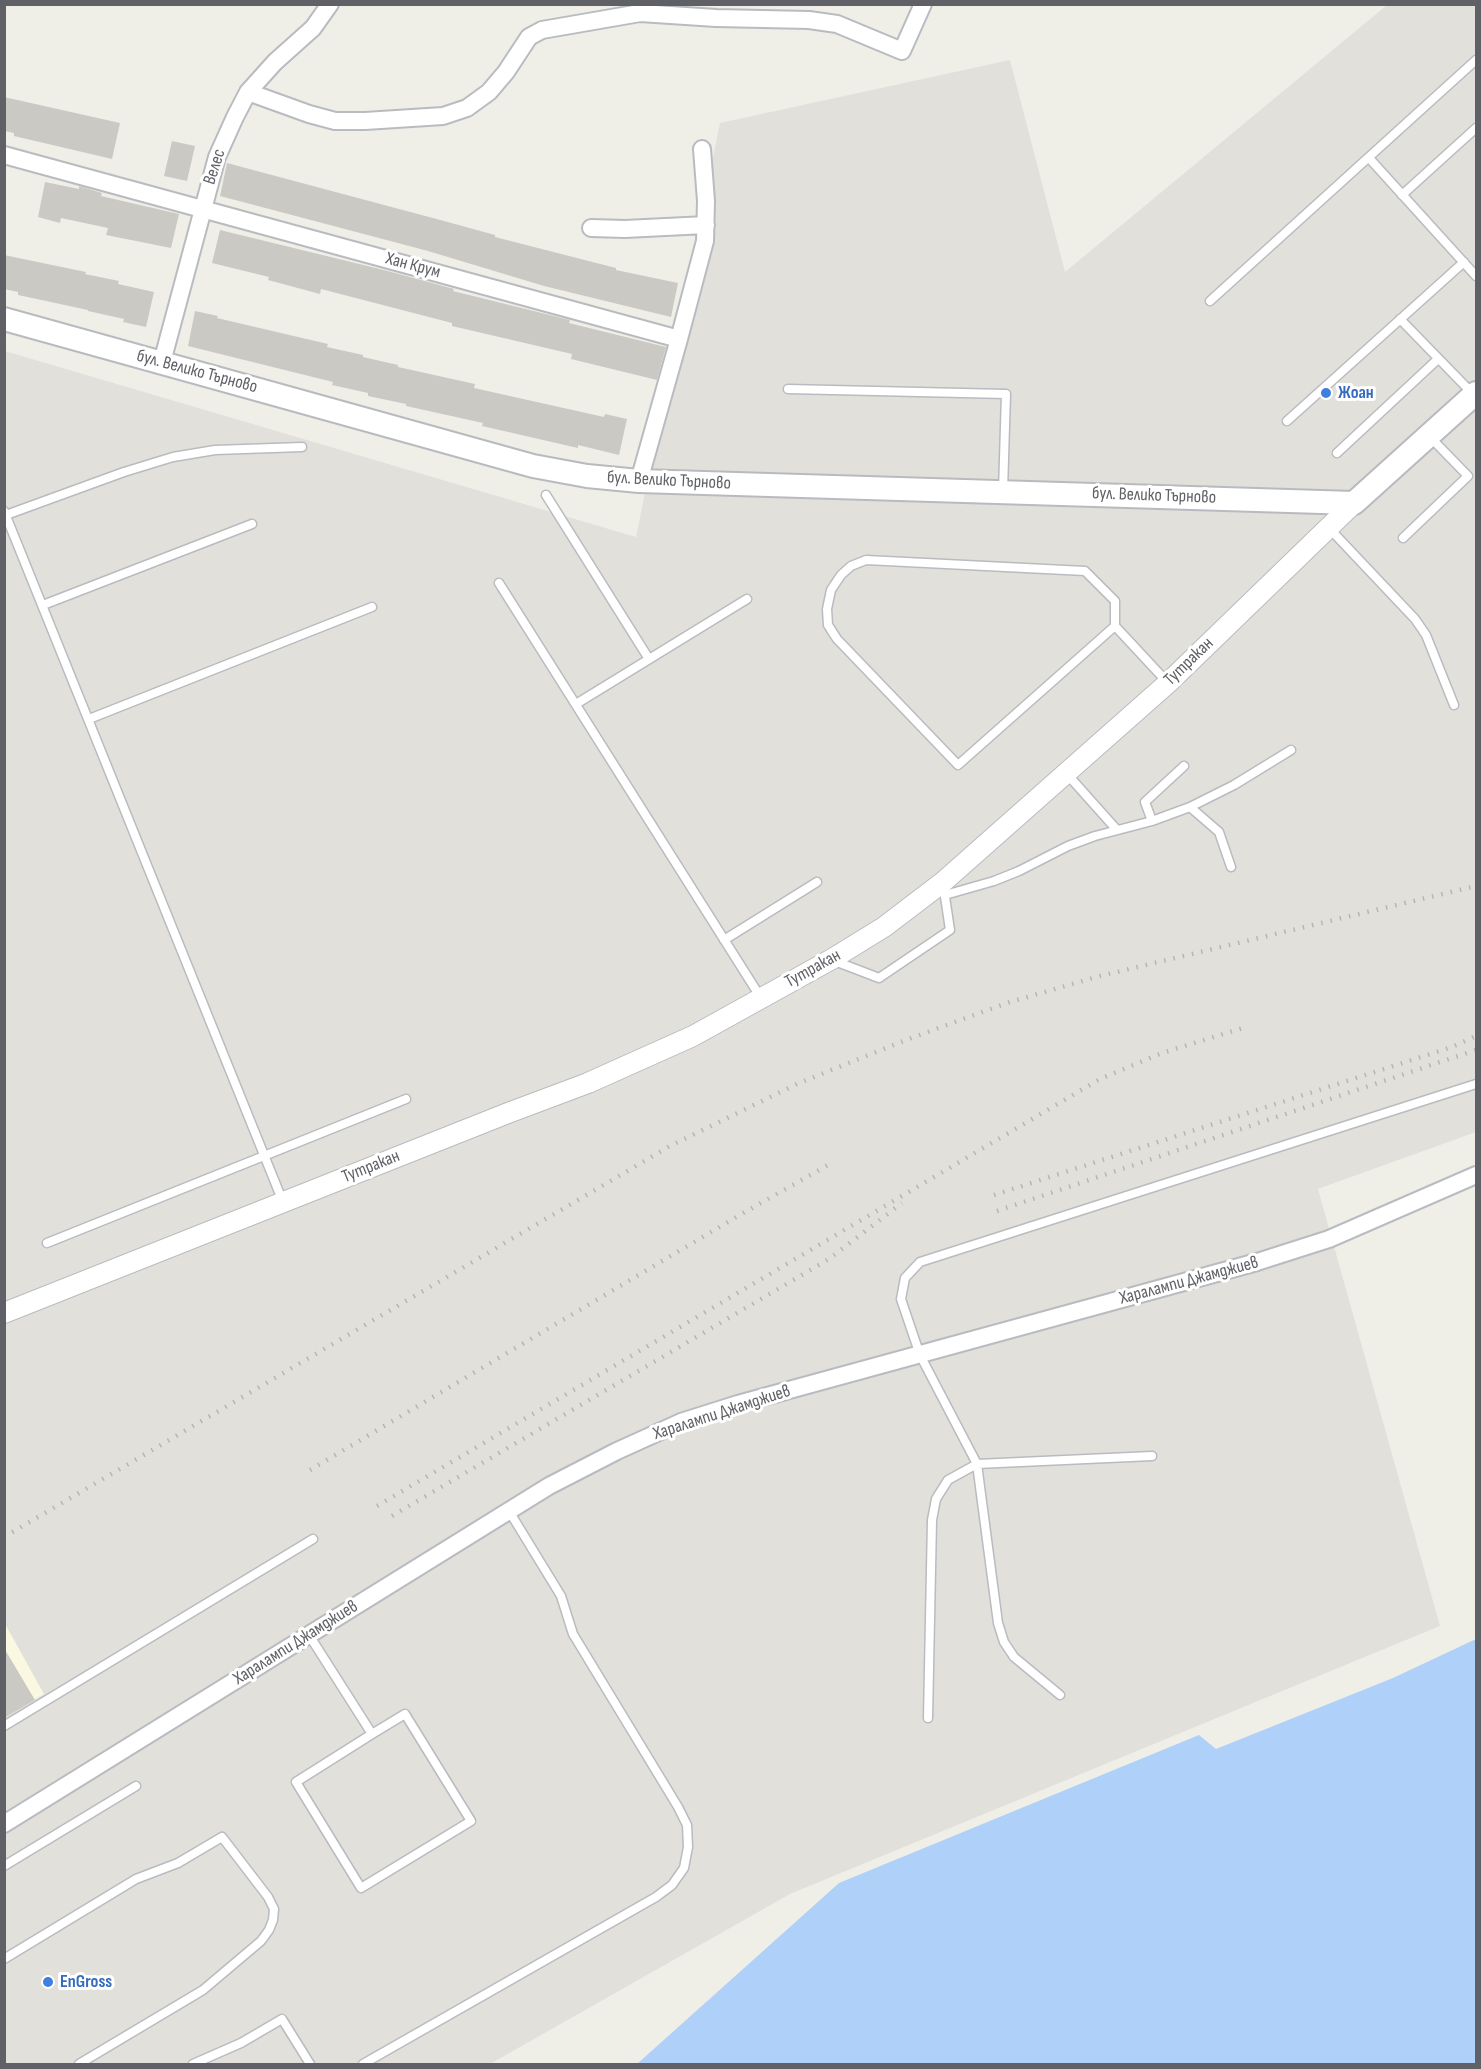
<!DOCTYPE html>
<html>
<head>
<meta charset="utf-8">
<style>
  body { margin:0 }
  #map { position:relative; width:1481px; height:2069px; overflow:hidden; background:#efefe8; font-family:"Sofia Sans Condensed",sans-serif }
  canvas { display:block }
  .frame { position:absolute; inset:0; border:6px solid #5f6166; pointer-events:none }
</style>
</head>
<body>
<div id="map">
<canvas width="1481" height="2069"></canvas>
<div class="frame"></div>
</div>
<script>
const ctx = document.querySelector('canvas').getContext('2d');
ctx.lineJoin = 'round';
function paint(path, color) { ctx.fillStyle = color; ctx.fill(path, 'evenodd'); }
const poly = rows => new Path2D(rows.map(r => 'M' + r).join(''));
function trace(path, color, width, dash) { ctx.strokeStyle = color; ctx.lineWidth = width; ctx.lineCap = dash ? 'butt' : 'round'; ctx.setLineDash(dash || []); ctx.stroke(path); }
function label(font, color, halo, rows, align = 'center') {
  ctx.font = font + ' "Sofia Sans Condensed",sans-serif'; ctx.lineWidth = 6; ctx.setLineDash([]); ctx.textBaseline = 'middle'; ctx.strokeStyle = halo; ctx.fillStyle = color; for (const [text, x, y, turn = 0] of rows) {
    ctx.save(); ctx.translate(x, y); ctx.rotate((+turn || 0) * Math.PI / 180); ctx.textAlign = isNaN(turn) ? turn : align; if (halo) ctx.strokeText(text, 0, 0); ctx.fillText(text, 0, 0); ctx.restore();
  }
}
paint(poly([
  [4,1622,44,1694,5,1718,4,1718]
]), '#fbf8e1');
paint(poly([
  [1387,5,1476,5,1476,1132,1318,1189,1440,1626,790,1894,490,2064,5,2064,4,1718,44,1694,4,1622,5,351,636,537,720,123,1010,60,1065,272]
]), '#e2e0db');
paint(poly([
  [1476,1639,1476,2064,637,2064,839,1883,1199,1735,1216,1749,1393,1678]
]), '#afd0f8');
paint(poly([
  [4,97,120,123,112,159,14,136,14,133,4,131],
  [172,141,195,146,187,181,164,176],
  [227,163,444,221,495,235,495,237,616,268,616,270,678,283,671,317,544,286,428,251,220,196],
  [45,182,79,189,79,186,102,193,101,196,179,214,171,248,106,235,108,228,61,218,60,223,38,217],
  [220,230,388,271,454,289,453,291,570,320,569,323,666,347,657,380,571,359,572,354,452,326,452,323,321,289,320,294,268,280,269,277,212,263],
  [4,255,86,272,85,274,119,281,118,284,154,292,146,327,123,322,124,319,88,311,88,310,18,295,18,292,4,289],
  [195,311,218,316,217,318,328,344,327,347,363,355,363,357,398,365,398,367,475,384,474,388,604,417,605,414,627,419,619,455,578,445,578,448,482,426,483,423,406,406,406,404,368,396,368,393,332,385,333,382,188,346],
  [4,1648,35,1700,4,1718]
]), '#cbc9c4');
const service = poly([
  [1369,158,1476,276],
  [1402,195,1476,128],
  [1210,301,1476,60],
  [1400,319,1473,394],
  [788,389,1006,394,1003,491],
  [1287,421,1464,262],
  [1337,453,1438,359],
  [546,495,649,659],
  [4,511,283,1202],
  [6,515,124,472,173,457,215,450,302,447],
  [1328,527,1415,619,1426,635,1454,705],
  [1403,538,1468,476,1430,437],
  [499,583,761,998],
  [43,605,252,524],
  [1115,626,1115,601,1085,571,866,560,851,566,841,575,831,590,827,609,828,625,837,639,958,765,1115,626,1168,683],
  [576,704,747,599],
  [89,719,372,607],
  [1067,774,1117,830],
  [1190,807,1219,832,1231,867],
  [1152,821,1145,802,1184,766],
  [945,895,994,881,1019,871,1068,846,1095,836,1152,821,1190,807,1234,785,1291,750],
  [724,940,817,882],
  [832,960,879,978,950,930,944,890],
  [47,1243,406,1099],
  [1152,1456,977,1464,920,1355,901,1299,905,1278,920,1262,1476,1084],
  [309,1635,372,1734,405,1714,471,1821,361,1888,296,1782,372,1734],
  [928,1718,932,1520,936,1499,948,1480,977,1464,998,1623,1004,1642,1014,1657,1060,1695],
  [4,1726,313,1539],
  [4,1866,136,1786],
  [4,1959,136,1879,178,1863,222,1837,268,1897,274,1909,273,1920,269,1930,261,1941,203,1990,79,2064],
  [193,2064,241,2043,282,2019,310,2064],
  [363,2064,656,1897,672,1885,684,1868,688,1847,687,1825,678,1807,573,1634,561,1596,509,1511]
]);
const minor = poly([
  [248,92,309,114,335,121,365,121,443,116,467,108,489,92,506,72,529,37,542,30,640,13,716,18,809,20,837,24,902,51,923,4],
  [4,155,679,339,639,481],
  [591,228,625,229,706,225],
  [679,339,705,241,706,201,702,149],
  [162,362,217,157,235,117,248,92,275,62,313,28,330,4],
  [4,1824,549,1486,617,1451,681,1422,738,1404,1257,1262,1329,1239,1476,1175]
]);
const tertiary = poly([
  [4,1313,508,1113,588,1083,693,1036,832,959,884,927,943,882,1168,683,1354,503]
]);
const secondary = poly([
  [4,319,533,466,587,476,639,481,1354,503,1476,393]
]);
trace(service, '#b9bbc0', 11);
trace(minor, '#b9bbc0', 20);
trace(tertiary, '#b9bbc0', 22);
trace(secondary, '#b9babf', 26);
trace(service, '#fff', 8);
trace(minor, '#fff', 16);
trace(tertiary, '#fff', 20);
trace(secondary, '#fff', 22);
trace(poly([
  [994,1195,1452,1047,1476,1036],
  [997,1211,1476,1050],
  [310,1470,738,1216,828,1165],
  [377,1506,1100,1079,1162,1053,1246,1027],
  [392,1516,829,1259,902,1203],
  [4,1537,670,1146,799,1083,906,1040,1010,1002,1100,976,1476,886]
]), '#b5b5b6', 4.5, [1.5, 8]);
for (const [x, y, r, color] of [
  [1326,393,6,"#3f7fe0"],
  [48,1982,6,"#3f7fe0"]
]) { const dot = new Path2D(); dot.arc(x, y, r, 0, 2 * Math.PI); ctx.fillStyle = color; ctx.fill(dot); trace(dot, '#fff', 2); }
label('18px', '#5f6166', '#fff', [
  ["Велес",215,167,-72],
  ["Хан Крум",413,266,15],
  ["бул. Велико Търново",197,372,15],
  ["бул. Велико Търново",669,481,3],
  ["бул. Велико Търново",1154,496,2],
  ["Тутракан",1189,662,-44],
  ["Тутракан",813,969,-29],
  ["Тутракан",371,1167,-22],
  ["Харалампи Джамджиев",1189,1281,-15],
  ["Харалампи Джамджиев",722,1413,-18],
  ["Харалампи Джамджиев",296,1643,-32]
]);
label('bold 18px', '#366cbe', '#fff', [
  ["Жоан",1338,393],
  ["EnGross",60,1982]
], 'left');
</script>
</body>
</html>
